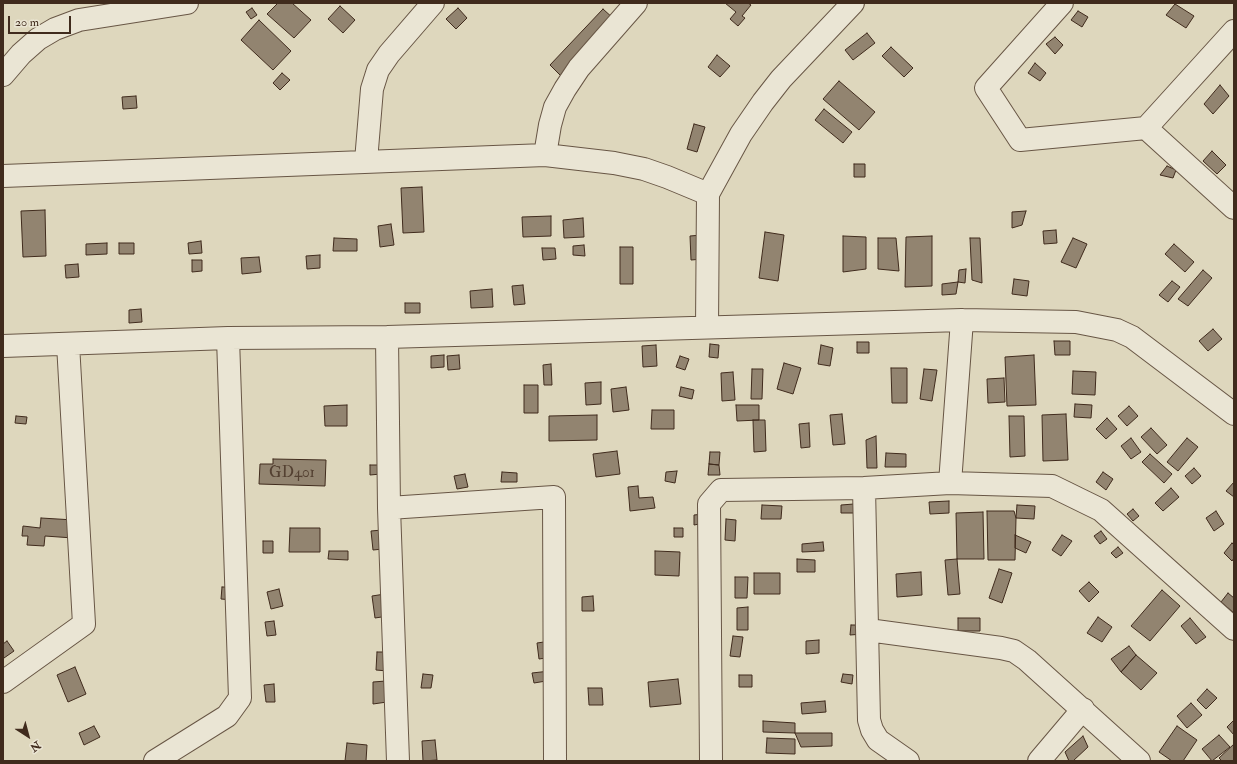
<!DOCTYPE html>
<html>
<head>
<meta charset="utf-8">
<style>
  body { margin:0 }
  #map { position:relative; width:1237px; height:764px; overflow:hidden; background:#ded7bd; font-family:"IM FELL Double Pica",serif }
  canvas { display:block }
  .frame { position:absolute; inset:0; border:4px solid #402b1d; pointer-events:none }
  .north { position:absolute; left:8px; top:716px; width:40px; height:40px; -webkit-text-stroke:3px #eae5d4; paint-order:stroke; rotate:144deg; font-size:11px; font-weight:700; line-height:16px; text-align:center; color:#402b1d }
  .north::after { content:''; display:block; margin:auto; width:14px; height:18px; background:#402b1d; clip-path:polygon(50% 0,100% 100%,50% 72%,0 100%) }
  .scale { position:absolute; left:8px; top:16px; width:63px; height:18px; box-sizing:border-box; border:2px solid #402b1d; border-top:0; padding-left:5px; font-size:12px; line-height:14px; white-space:nowrap; color:#402b1d; -webkit-text-stroke:3px #eae5d4; paint-order:stroke }
</style>
</head>
<body>
<div id="map">
<canvas width="1237" height="764"></canvas>
<div class="frame"></div>
<div class="north">N</div>
<div class="scale">20 m</div>
</div>
<script>
const ctx = document.querySelector('canvas').getContext('2d');
ctx.lineJoin = 'round';
function paint(path, color) { ctx.fillStyle = color; ctx.fill(path, 'evenodd'); }
const poly = rows => new Path2D(rows.map(r => 'M' + r).join(''));
function trace(path, color, width, dash) { ctx.strokeStyle = color; ctx.lineWidth = width; ctx.lineCap = dash ? 'butt' : 'round'; ctx.setLineDash(dash || []); ctx.stroke(path); }
function label(font, color, halo, rows, align = 'center') {
  ctx.font = font + ' "IM FELL Double Pica",serif'; ctx.lineWidth = 4; ctx.setLineDash([]); ctx.textBaseline = 'middle'; ctx.strokeStyle = halo; ctx.fillStyle = color; for (const [text, x, y, turn = 0] of rows) {
    ctx.save(); ctx.translate(x, y); ctx.rotate((+turn || 0) * Math.PI / 180); ctx.textAlign = isNaN(turn) ? turn : align; if (halo) ctx.strokeText(text, 0, 0); ctx.fillText(text, 0, 0); ctx.restore();
  }
}
const building = poly([
  [278,3,292,3,311,20,294,38,267,14,278,3],
  [725,3,748,3,751,5,742,16,745,18,738,26,730,19,736,12,725,3],
  [1175,4,1194,16,1186,28,1166,15,1175,4],
  [340,6,355,20,343,33,328,19,340,6],
  [252,8,257,15,251,19,246,12,252,8],
  [458,8,467,18,456,29,446,19,458,8],
  [603,9,614,19,563,78,550,65,603,9],
  [1078,11,1088,17,1082,27,1071,20,1078,11],
  [259,20,291,51,273,70,241,40,259,20],
  [867,33,875,43,853,60,845,50,867,33],
  [1055,37,1063,45,1055,54,1046,44,1055,37],
  [891,47,913,68,904,77,882,56,891,47],
  [717,55,730,66,720,77,708,67,717,55],
  [1035,63,1046,73,1040,81,1028,73,1035,63],
  [282,73,290,80,280,90,273,83,282,73],
  [839,81,875,112,859,130,823,99,839,81],
  [1220,85,1229,96,1213,114,1204,104,1220,85],
  [136,96,137,108,123,109,122,97,136,96],
  [824,109,852,132,843,143,815,120,824,109],
  [694,124,705,127,697,152,687,149,694,124],
  [1212,151,1226,165,1217,174,1203,161,1212,151],
  [854,164,865,164,865,177,854,177,854,164],
  [1167,166,1176,170,1173,178,1160,175,1167,166],
  [422,187,424,232,403,233,401,188,422,187],
  [45,210,46,256,23,257,21,211,45,210],
  [1026,211,1022,225,1012,228,1012,212,1026,211],
  [551,216,551,236,523,237,522,217,551,216],
  [583,218,584,237,564,238,563,220,583,218],
  [391,224,394,245,380,247,378,226,391,224],
  [1056,230,1057,243,1044,244,1043,231,1056,230],
  [765,232,784,235,778,281,759,278,765,232],
  [702,235,703,259,691,260,690,236,702,235],
  [843,236,866,237,866,269,843,272,843,236],
  [932,236,932,286,905,287,906,237,932,236],
  [334,238,357,239,357,251,333,251,334,238],
  [878,238,896,238,899,271,878,269,878,238],
  [970,238,980,238,982,283,972,280,970,238],
  [1073,238,1087,244,1076,268,1061,262,1073,238],
  [201,241,202,253,189,254,188,243,201,241],
  [107,243,107,254,86,255,86,244,107,243],
  [119,243,134,243,134,254,119,254,119,243],
  [1174,244,1194,262,1185,272,1165,254,1174,244],
  [584,245,585,256,573,255,573,246,584,245],
  [620,247,633,247,633,284,620,284,620,247],
  [542,248,555,248,556,259,543,260,542,248],
  [320,255,320,268,307,269,306,256,320,255],
  [259,257,261,272,242,274,241,258,259,257],
  [192,260,202,260,202,271,192,272,192,260],
  [78,264,79,277,66,278,65,265,78,264],
  [966,269,965,283,958,282,959,270,966,269],
  [1203,270,1212,278,1188,306,1178,299,1203,270],
  [1014,279,1029,281,1027,296,1012,294,1014,279],
  [1172,281,1180,287,1168,302,1159,295,1172,281],
  [958,282,956,294,942,295,942,284,958,282],
  [523,285,525,304,514,305,512,286,523,285],
  [492,289,493,307,471,308,470,291,492,289],
  [405,303,420,303,420,313,405,313,405,303],
  [141,309,142,322,129,323,129,310,141,309],
  [1213,329,1222,339,1208,351,1199,341,1213,329],
  [1054,341,1070,341,1070,355,1055,355,1054,341],
  [857,342,869,342,869,353,857,353,857,342],
  [710,344,719,345,718,358,709,357,710,344],
  [656,345,657,366,643,367,642,346,656,345],
  [821,345,833,348,830,366,818,364,821,345],
  [444,355,444,367,431,368,431,356,444,355],
  [459,355,460,369,448,370,447,356,459,355],
  [1034,355,1036,405,1007,406,1005,357,1034,355],
  [680,356,689,359,685,370,676,367,680,356],
  [784,363,801,368,793,394,777,389,784,363],
  [551,364,552,385,544,385,543,365,551,364],
  [891,368,907,368,907,403,892,403,891,368],
  [752,369,763,369,762,399,751,399,752,369],
  [924,369,937,370,932,401,920,399,924,369],
  [1073,371,1096,372,1095,395,1072,394,1073,371],
  [733,372,735,400,722,401,721,373,733,372],
  [1004,378,1005,402,988,403,987,379,1004,378],
  [601,382,601,404,586,405,585,383,601,382],
  [524,385,538,385,538,413,524,413,524,385],
  [626,387,629,410,613,412,611,389,626,387],
  [681,387,694,390,692,399,679,396,681,387],
  [1075,404,1092,405,1091,418,1074,417,1075,404],
  [347,405,347,426,325,426,324,406,347,405],
  [736,405,759,405,759,420,737,421,736,405],
  [1129,406,1138,416,1127,426,1118,416,1129,406],
  [652,410,674,410,674,429,651,429,652,410],
  [842,414,845,444,833,445,830,415,842,414],
  [1066,414,1068,460,1043,461,1042,415,1066,414],
  [597,415,597,440,549,441,549,416,597,415],
  [16,416,27,417,26,424,15,423,16,416],
  [1009,416,1024,416,1025,456,1010,457,1009,416],
  [1107,418,1117,429,1106,439,1096,429,1107,418],
  [753,420,765,420,766,451,754,452,753,420],
  [809,423,810,447,801,448,799,424,809,423],
  [1151,428,1167,445,1157,454,1141,437,1151,428],
  [876,436,877,468,867,468,866,440,876,436],
  [1131,438,1141,452,1131,459,1121,446,1131,438],
  [1187,438,1198,447,1178,471,1167,462,1187,438],
  [617,451,620,474,596,477,593,454,617,451],
  [710,452,720,452,719,465,709,464,710,452],
  [886,453,906,454,906,467,885,467,886,453],
  [1150,454,1172,474,1164,483,1142,462,1150,454],
  [273,459,326,460,325,486,259,484,260,464,273,464,273,459],
  [709,464,719,465,720,475,708,475,709,464],
  [370,465,380,465,381,474,370,475,370,465],
  [1194,468,1201,476,1192,484,1185,476,1194,468],
  [677,471,675,483,665,481,666,472,677,471],
  [502,472,517,473,517,482,501,482,502,472],
  [1103,472,1113,479,1106,490,1096,482,1103,472],
  [465,474,468,487,457,489,454,476,465,474],
  [1234,482,1234,497,1226,491,1234,482],
  [638,486,639,498,653,497,655,508,630,511,628,487,638,486],
  [1171,488,1179,497,1163,511,1155,503,1171,488],
  [949,501,949,513,930,514,929,502,949,501],
  [854,504,854,513,841,513,841,505,854,504],
  [762,505,782,506,781,519,761,519,762,505],
  [1017,505,1035,506,1034,519,1016,518,1017,505],
  [1133,509,1139,516,1133,521,1127,514,1133,509],
  [987,511,1014,511,1016,518,1015,560,988,560,987,511],
  [1216,511,1224,524,1214,531,1206,518,1216,511],
  [983,512,984,559,957,559,956,513,983,512],
  [704,514,705,523,694,525,694,515,704,514],
  [41,518,74,520,73,538,45,536,44,546,27,545,28,536,22,536,23,526,40,528,41,518],
  [726,519,736,520,735,541,725,540,726,519],
  [290,528,320,528,320,552,289,552,290,528],
  [674,528,683,528,683,537,674,537,674,528],
  [382,530,383,549,373,550,371,531,382,530],
  [1101,531,1107,539,1100,544,1094,536,1101,531],
  [1015,535,1031,542,1026,553,1015,548,1015,535],
  [1062,535,1072,541,1061,556,1052,550,1062,535],
  [263,541,273,541,273,553,263,553,263,541],
  [823,542,824,551,802,552,802,544,823,542],
  [1232,543,1234,545,1234,558,1232,561,1224,553,1232,543],
  [1118,547,1123,553,1116,558,1111,553,1118,547],
  [329,551,348,551,348,560,328,559,329,551],
  [655,551,680,552,679,576,655,575,655,551],
  [797,559,815,560,815,572,797,572,797,559],
  [957,559,960,594,948,595,945,560,957,559],
  [999,569,1012,573,1002,603,989,598,999,569],
  [921,572,922,595,897,597,896,574,921,572],
  [754,573,780,573,780,594,754,594,754,573],
  [735,577,748,577,747,598,735,598,735,577],
  [1089,582,1099,592,1089,602,1079,591,1089,582],
  [222,587,234,587,233,600,221,599,222,587],
  [279,589,283,606,271,609,267,592,279,589],
  [1162,590,1180,606,1150,641,1131,626,1162,590],
  [1228,593,1234,598,1234,613,1221,602,1228,593],
  [385,594,388,616,375,618,372,596,385,594],
  [593,596,594,611,582,611,582,597,593,596],
  [748,607,748,630,737,630,737,608,748,607],
  [1098,617,1112,627,1102,642,1087,633,1098,617],
  [958,618,980,618,980,631,958,631,958,618],
  [1190,618,1206,637,1196,644,1181,626,1190,618],
  [274,621,276,635,267,636,265,622,274,621],
  [851,625,862,625,863,634,850,635,851,625],
  [733,636,743,637,740,657,730,656,733,636],
  [819,640,819,653,806,654,806,641,819,640],
  [7,641,14,651,4,658,3,656,3,644,7,641],
  [551,641,553,657,539,659,537,643,551,641],
  [1129,646,1136,655,1121,672,1111,659,1129,646],
  [377,652,388,652,388,671,376,670,377,652],
  [1136,655,1157,673,1141,690,1121,672,1136,655],
  [75,667,86,694,68,702,57,675,75,667],
  [550,671,552,680,534,683,532,673,550,671],
  [423,674,433,675,431,688,421,688,423,674],
  [843,674,853,675,852,684,841,682,843,674],
  [739,675,752,675,752,687,739,687,739,675],
  [678,679,681,704,650,707,648,682,678,679],
  [386,681,387,702,373,704,373,682,386,681],
  [274,684,275,702,266,702,264,685,274,684],
  [588,688,602,688,603,705,589,705,588,688],
  [1207,689,1217,698,1206,709,1197,700,1207,689],
  [825,701,826,712,802,714,801,703,825,701],
  [1191,703,1202,715,1187,728,1177,716,1191,703],
  [1234,720,1234,735,1227,727,1234,720],
  [763,721,795,723,795,733,763,732,763,721],
  [94,726,100,737,84,745,79,733,94,726],
  [1177,726,1197,740,1183,761,1172,761,1159,752,1177,726],
  [795,733,832,733,832,746,801,747,795,733],
  [1219,735,1230,747,1212,761,1202,749,1219,735],
  [1083,736,1088,747,1073,761,1069,761,1065,752,1083,736],
  [767,738,795,739,795,754,766,753,767,738],
  [435,740,437,760,423,761,422,741,435,740],
  [347,743,367,745,366,761,345,761,347,743],
  [1234,744,1234,761,1222,761,1219,758,1234,744]
]);
paint(building, '#928470');
trace(building, '#402b1d', 1);
const minor = poly([
  [1062,3,986,88,1020,140,1146,128,1234,208],
  [3,75,21,54,38,39,55,29,79,20,187,3],
  [1146,128,1234,31],
  [545,155,550,125,555,107,565,89,579,68,636,3],
  [366,161,372,89,378,70,389,54,433,3],
  [3,176,545,155,614,163,644,169,667,177,708,194],
  [707,327,708,194,741,134,763,102,781,79,853,3],
  [387,337,389,508,398,761],
  [3,346,228,338,387,337,962,320,1076,322,1117,330,1132,337,1234,414],
  [950,483,962,320],
  [864,488,869,720,872,730,878,740,908,761],
  [389,508,554,497,555,761],
  [868,630,1001,648,1014,651,1027,660,1139,761],
  [3,682,84,624,68,344],
  [155,761,227,716,240,698,228,338],
  [711,761,709,504,721,490,864,488,950,483,1052,486,1101,510,1234,629],
  [1039,761,1083,709]
]);
trace(minor, '#685645', 24);
trace(minor, '#eae5d4', 22);
label('15px', '#544132', null, [
  ["GD401",292,474]
]);
</script>
</body>
</html>
